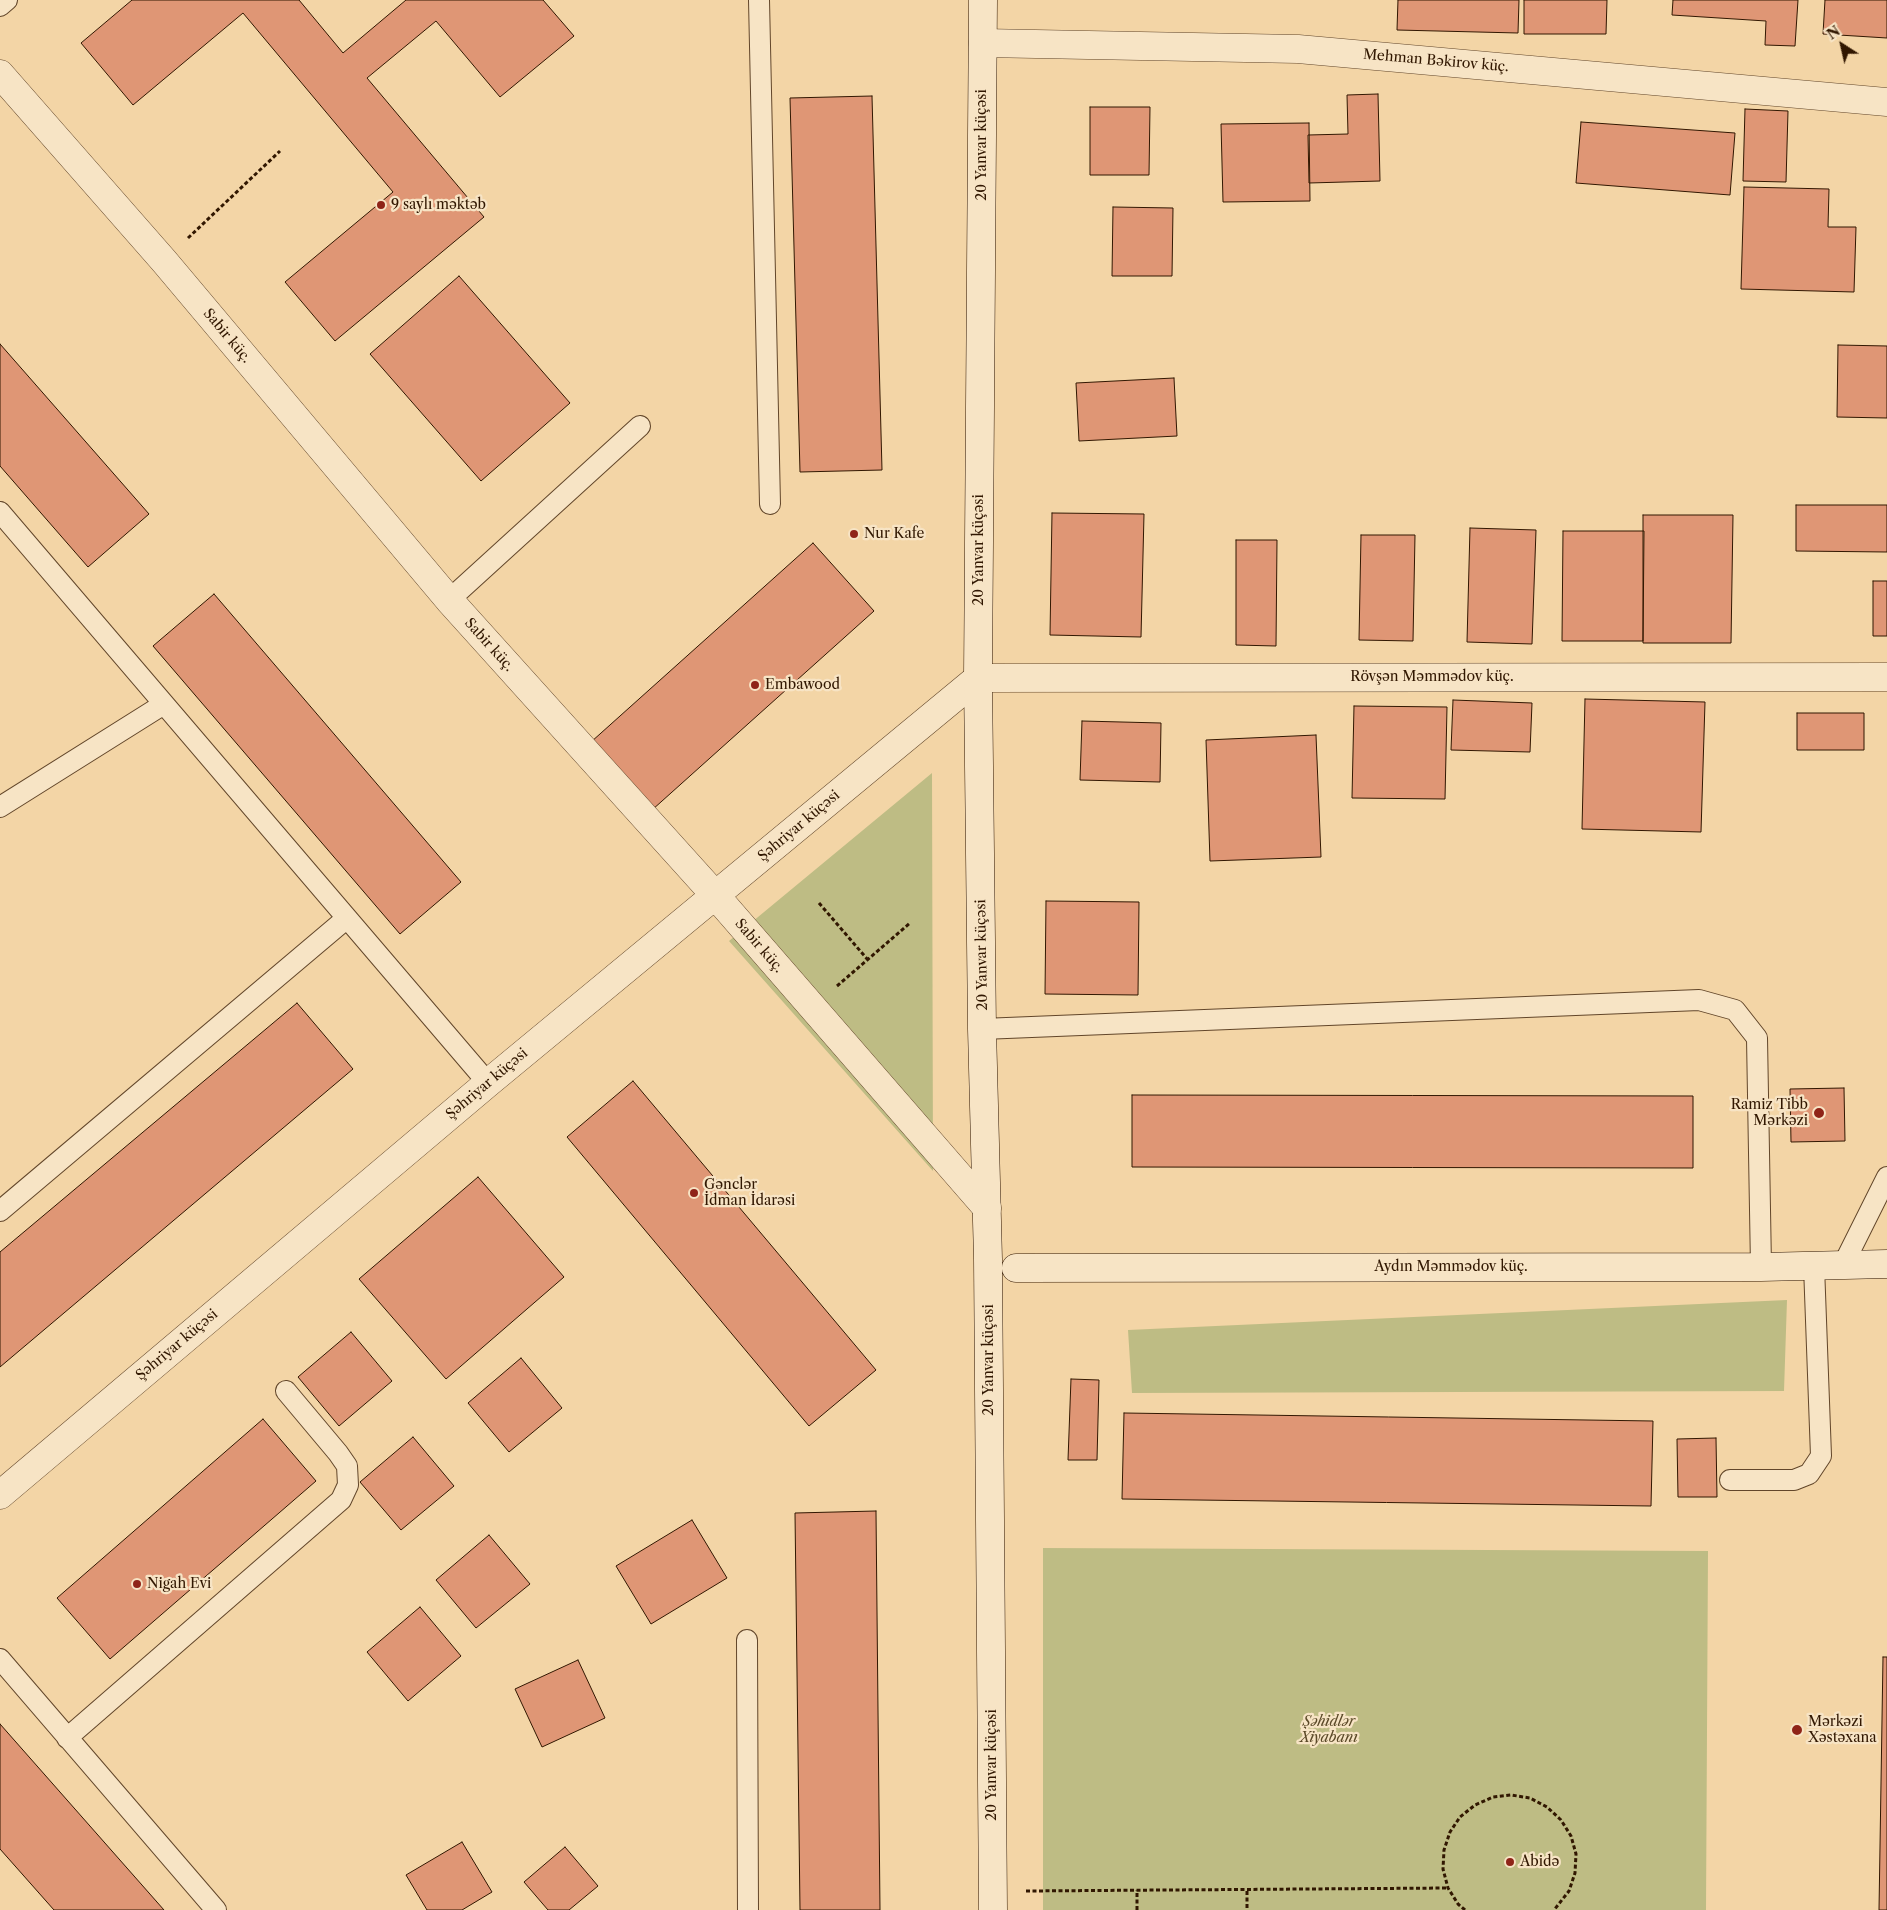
<!DOCTYPE html>
<html>
<head>
<meta charset="utf-8">
<style>
  body { margin:0 }
  #map { position:relative; width:1887px; height:1910px; overflow:hidden; background:#f3d5a6; font-family:"Libre Caslon Text",serif }
  canvas { display:block }
  .north { position:absolute; left:1817px; top:20px; width:50px; height:50px; -webkit-text-stroke:4px #f7e4c5; paint-order:stroke; rotate:325deg; font-size:14px; font-weight:700; line-height:20px; text-align:center; color:#311701 }
  .north::after { content:''; display:block; margin:auto; width:18px; height:22px; background:#311701; clip-path:polygon(50% 0,100% 100%,50% 72%,0 100%) }
</style>
</head>
<body>
<div id="map">
<canvas width="1887" height="1910"></canvas>
<div class="north">N</div>
</div>
<script>
const ctx = document.querySelector('canvas').getContext('2d');
ctx.lineJoin = 'round';
function paint(path, color) { ctx.fillStyle = color; ctx.fill(path, 'evenodd'); }
const poly = rows => new Path2D(rows.map(r => 'M' + r).join(''));
function trace(path, color, width, dash) { ctx.strokeStyle = color; ctx.lineWidth = width; ctx.lineCap = dash ? 'butt' : 'round'; ctx.setLineDash(dash || []); ctx.stroke(path); }
function label(font, color, halo, rows, align = 'center') {
  ctx.font = font + ' "Libre Caslon Text",serif'; ctx.lineWidth = 4.5; ctx.setLineDash([]); ctx.textBaseline = 'middle'; ctx.strokeStyle = halo; ctx.fillStyle = color; for (const [text, x, y, turn = 0] of rows) {
    ctx.save(); ctx.translate(x, y); ctx.rotate((+turn || 0) * Math.PI / 180); ctx.textAlign = isNaN(turn) ? turn : align; if (halo) ctx.strokeText(text, 0, 0); ctx.fillText(text, 0, 0); ctx.restore();
  }
}
paint(poly([
  [932,773,933,1171,729,941],
  [1787,1300,1784,1391,1132,1393,1128,1330],
  [1043,1548,1708,1551,1706,1910,1043,1910]
]), '#bebc84');
const building = poly([
  [132,0,299,0,343,53,406,0,543,0,574,36,500,97,436,21,367,78,484,217,335,341,285,282,393,192,243,13,133,105,81,43,132,0],
  [1398,0,1519,0,1518,33,1397,30,1398,0],
  [1524,0,1607,0,1606,34,1524,34,1524,0],
  [1673,0,1798,0,1795,46,1765,45,1766,21,1672,15,1673,0],
  [1825,0,1887,0,1887,38,1823,34,1825,0],
  [1378,94,1380,181,1309,183,1308,135,1348,134,1347,95,1378,94],
  [872,96,882,470,800,472,790,98,872,96],
  [1090,107,1150,107,1149,175,1090,175,1090,107],
  [1745,109,1788,111,1786,182,1743,181,1745,109],
  [1581,122,1735,133,1730,195,1576,183,1581,122],
  [1309,123,1310,201,1223,202,1221,124,1309,123],
  [1744,187,1829,189,1828,227,1856,227,1854,292,1741,289,1744,187],
  [1113,207,1173,208,1172,276,1112,276,1113,207],
  [459,276,570,403,481,481,370,354,459,276],
  [0,344,149,514,88,567,0,466,0,344],
  [1838,345,1887,346,1887,418,1837,417,1838,345],
  [1174,378,1177,436,1079,441,1076,383,1174,378],
  [1796,505,1887,505,1887,552,1796,551,1796,505],
  [1052,513,1144,514,1141,637,1050,635,1052,513],
  [1643,515,1733,515,1731,643,1643,643,1643,515],
  [1470,528,1536,530,1532,644,1467,642,1470,528],
  [1563,531,1644,531,1643,641,1562,641,1563,531],
  [1361,535,1415,535,1413,641,1359,640,1361,535],
  [1236,540,1277,540,1276,646,1236,645,1236,540],
  [813,543,874,611,652,810,591,742,813,543],
  [1873,581,1887,581,1887,636,1873,636,1873,581],
  [214,594,461,882,400,934,153,646,214,594],
  [1585,699,1705,702,1701,832,1582,829,1585,699],
  [1453,700,1532,703,1530,752,1451,750,1453,700],
  [1354,706,1447,707,1445,799,1352,798,1354,706],
  [1797,713,1864,713,1864,750,1797,750,1797,713],
  [1082,721,1161,723,1160,782,1080,780,1082,721],
  [1316,735,1321,857,1210,861,1206,740,1316,735],
  [1046,901,1139,902,1138,995,1045,994,1046,901],
  [297,1003,353,1069,0,1367,0,1252,297,1003],
  [633,1081,876,1370,809,1426,567,1137,633,1081],
  [1844,1088,1845,1141,1791,1142,1790,1089,1844,1088],
  [1132,1095,1693,1096,1693,1168,1132,1167,1132,1095],
  [478,1177,564,1277,446,1379,359,1279,478,1177],
  [351,1332,392,1381,339,1426,298,1377,351,1332],
  [521,1358,562,1408,509,1452,468,1403,521,1358],
  [1071,1379,1099,1380,1097,1460,1068,1460,1071,1379],
  [1124,1413,1653,1421,1651,1506,1122,1499,1124,1413],
  [263,1419,316,1481,110,1659,57,1598,263,1419],
  [413,1437,454,1486,401,1530,360,1482,413,1437],
  [1716,1438,1717,1497,1678,1497,1677,1439,1716,1438],
  [876,1511,880,1910,800,1910,795,1513,876,1511],
  [692,1520,727,1578,651,1624,616,1566,692,1520],
  [489,1535,530,1584,476,1628,436,1580,489,1535],
  [420,1607,461,1656,408,1701,367,1652,420,1607],
  [1883,1657,1887,1657,1887,1910,1879,1910,1883,1657],
  [578,1660,605,1718,542,1747,515,1689,578,1660],
  [0,1724,164,1910,54,1910,0,1849,0,1724],
  [462,1842,492,1892,462,1910,427,1910,406,1875,462,1842],
  [565,1847,598,1886,569,1910,548,1910,524,1882,565,1847]
]);
paint(building, '#df9675');
trace(building, '#311701', 1);
const lane = poly([
  [759,0,770,504],
  [0,6,7,0],
  [0,512,488,1083],
  [449,600,640,426],
  [0,807,164,704],
  [982,1029,1699,1000,1735,1010,1757,1038,1761,1267],
  [0,1211,347,918],
  [1843,1265,1887,1177],
  [1730,1480,1794,1480,1809,1474,1821,1456,1814,1266],
  [747,1640,748,1910],
  [0,1659,216,1910],
  [67,1738,341,1500,348,1485,347,1466,338,1453,286,1391]
]);
const street = poly([
  [983,43,1298,49,1887,102],
  [0,74,164,261,449,600,715,895,987,1208],
  [0,1495,488,1083,978,678,1887,677]
]);
const secondary = poly([
  [983,0,978,678,982,1029,988,1259,993,1910],
  [1016,1268,1761,1267,1887,1264]
]);
trace(lane, '#62462a', 22);
trace(street, '#62462a', 29);
trace(secondary, '#311701', 29);
trace(poly([
  [188,238,280,151],
  [819,903,868,960],
  [837,986,910,923],
  [1026,1891,1448,1888],
  [1247,1891,1247,1910],
  [1137,1910,1137,1890],
  [1465,1910,1458,1904,1448,1888,1443,1869,1444,1850,1450,1832,1460,1817,1475,1805,1493,1797,1511,1795,1530,1798,1547,1807,1561,1820,1571,1836,1576,1854,1575,1873,1569,1891,1554,1910]
]), '#311701', 3, [4, 2.5]);
trace(lane, '#f7e4c5', 20);
trace(street, '#f7e4c5', 28);
trace(secondary, '#f7e4c5', 28);
for (const [x, y, r, color] of [
  [381,205,5,"#8f2418"],
  [854,534,5,"#8f2418"],
  [755,685,5,"#8f2418"],
  [1819,1113,6,"#8f2418"],
  [694,1193,5,"#8f2418"],
  [137,1584,5,"#8f2418"],
  [1797,1730,6,"#8f2418"],
  [1510,1862,5,"#8f2418"]
]) { const dot = new Path2D(); dot.arc(x, y, r, 0, 2 * Math.PI); ctx.fillStyle = color; ctx.fill(dot); trace(dot, '#f7e4c5', 2); }
label('14px', '#311701', '#f7e4c5', [
  ["Mehman Bəkirov küç.",1436,61,5],
  ["20 Yanvar küçəsi",982,145,-90],
  ["Sabir küç.",227,336,50],
  ["20 Yanvar küçəsi",979,550,-90],
  ["Sabir küç.",489,645,48],
  ["Rövşən Məmmədov küç.",1432,677],
  ["Şəhriyar küçəsi",799,826,-40],
  ["Sabir küç.",759,946,49],
  ["20 Yanvar küçəsi",982,955,-91],
  ["Şəhriyar küçəsi",487,1084,-40],
  ["Aydın Məmmədov küç.",1451,1267],
  ["Şəhriyar küçəsi",177,1345,-40],
  ["20 Yanvar küçəsi",989,1360,-90],
  ["20 Yanvar küçəsi",992,1765,-90]
]);
label('14px', '#311701', '#f7e4c5', [
  ["9 saylı məktəb",391,205],
  ["Nur Kafe",864,534],
  ["Embawood",765,685],
  ["Ramiz Tibb",1808,1105,"right"],
  ["Mərkəzi",1808,1121,"right"],
  ["Gənclər",704,1185],
  ["İdman İdarəsi",704,1201],
  ["Nigah Evi",147,1584],
  ["Mərkəzi",1808,1722],
  ["Xəstəxana",1808,1738],
  ["Abidə",1520,1862]
], 'left');
label('italic 14px', '#5b4928', '#f7e4c5', [
  ["Şəhidlər",1329,1722],
  ["Xiyabanı",1329,1738]
]);
</script>
</body>
</html>
